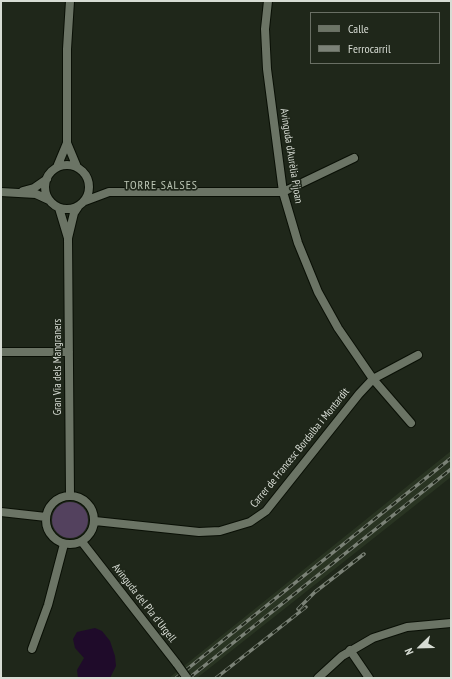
<!DOCTYPE html>
<html>
<head>
<meta charset="utf-8">
<style>
  body { margin:0 }
  #map { position:relative; width:452px; height:679px; overflow:hidden; background:#1f271a; font-family:"PT Sans Narrow",sans-serif }
  canvas { display:block }
  .frame { position:absolute; inset:0; border:2px solid #d7dcd4; pointer-events:none }
  .legend { position:absolute; left:310px; top:12px; width:130px; height:52px; box-sizing:border-box; background:#1f271a; border:1px solid #696f64; margin:0; padding:5px 7px; list-style:none; font-size:12px; color:#d7dcd4 }
  .legend li { display:flex; align-items:center; gap:8px; height:20px }
  .legend b { width:20px; border:1px solid #696f64 }
  .north { position:absolute; left:400px; top:627px; width:40px; height:40px; -webkit-text-stroke:3px #1f271a; paint-order:stroke; rotate:247deg; font-size:11px; font-weight:700; line-height:16px; text-align:center; color:#d7dcd4 }
  .north::after { content:''; display:block; margin:auto; width:14px; height:18px; background:#d7dcd4; clip-path:polygon(50% 0,100% 100%,50% 72%,0 100%) }
</style>
</head>
<body>
<div id="map">
<canvas width="452" height="679"></canvas>
<div class="frame"></div>
<ul class="legend">
<li><b style="height:5px;background:#6b7465"></b>Calle</li>
<li><b style="height:5px;background:#7b8277"></b>Ferrocarril</li>
</ul>
<div class="north">N</div>
</div>
<script>
const ctx = document.querySelector('canvas').getContext('2d');
ctx.lineJoin = 'round';
function paint(path, color) { ctx.fillStyle = color; ctx.fill(path, 'evenodd'); }
const poly = rows => new Path2D(rows.map(r => 'M' + r).join(''));
function trace(path, color, width, dash) { ctx.strokeStyle = color; ctx.lineWidth = width; ctx.lineCap = dash ? 'butt' : 'round'; ctx.setLineDash(dash || []); ctx.stroke(path); }
function label(font, color, halo, rows, align = 'center') {
  ctx.font = font + ' "PT Sans Narrow",sans-serif'; ctx.lineWidth = 3.5; ctx.setLineDash([]); ctx.textBaseline = 'middle'; ctx.strokeStyle = halo; ctx.fillStyle = color; for (const [text, x, y, turn = 0] of rows) {
    ctx.save(); ctx.translate(x, y); ctx.rotate((+turn || 0) * Math.PI / 180); ctx.textAlign = isNaN(turn) ? turn : align; if (halo) ctx.strokeText(text, 0, 0); ctx.fillText(text, 0, 0); ctx.restore();
  }
}
paint(poly([
  [451,451,451,477,197,678,169,678]
]), '#293422');
paint(poly([
  '52 520a18 18 0 1 1 36 0a18 18 0 1 1-36 0Z'
]), '#53415e');
paint(poly([
  [95,628,102,631,110,641,115,656,116,666,110,678,78,678,77,670,84,658,75,648,73,639,77,632]
]), '#1f0b2a');
const minor = poly([
  [70,1,67,49,67,143,77,167],
  [268,1,265,29,267,69,283,192,298,243,318,292,338,328,373,379,411,423],
  '45 187a22 22 0 1 1 44 0a22 22 0 1 1-44 0Z',
  [57,167,67,143],
  [23,191,34,188,47,179],
  [1,192,36,194,49,200],
  [85,201,109,192,283,192,354,158],
  [59,208,68,238],
  [1,352,69,352],
  '46 520a24 24 0 1 1 48 0a24 24 0 1 1-48 0Z',
  [70,496,68,238,74,213,78,207],
  [1,512,46,517],
  [95,521,199,532,220,531,250,522,266,511,359,394,373,379,418,355],
  [82,542,177,664],
  [32,649,48,605,64,544],
  [350,650,369,678],
  [318,678,342,656,373,638,407,627,451,623]
]);
trace(minor, '#090f05', 10);
trace(minor, '#6b7465', 8);
const rail = poly([
  [298,609,315,592,364,554],
  [176,678,451,458],
  [189,678,451,469],
  [216,678,306,607]
]);
trace(rail, '#7b8277', 3.5);
trace(rail, '#1f271a', 2, [6]);
const minorBridge = poly([
  [177,664,187,678]
]);
trace(minorBridge, '#090f05', 10, []);
trace(minorBridge, '#6b7465', 8);
label('11px', '#d7dcd4', '#1f271a', [
  ["Avinguda d'Aurèlia Pijoan",291,156,81],
  ["Gran Via dels Mangraners",58,367,-90],
  ["Carrer de Francesc Bordalba i Montardit",300,448,-51],
  ["Avinguda del Pla d'Urgell",144,603,52]
]);
ctx.letterSpacing = '1px';
label('12px', '#bcc6b5', '#1f271a', [
  ["TORRE SALSES",161,186]
]);
ctx.letterSpacing = '0px';
</script>
</body>
</html>
